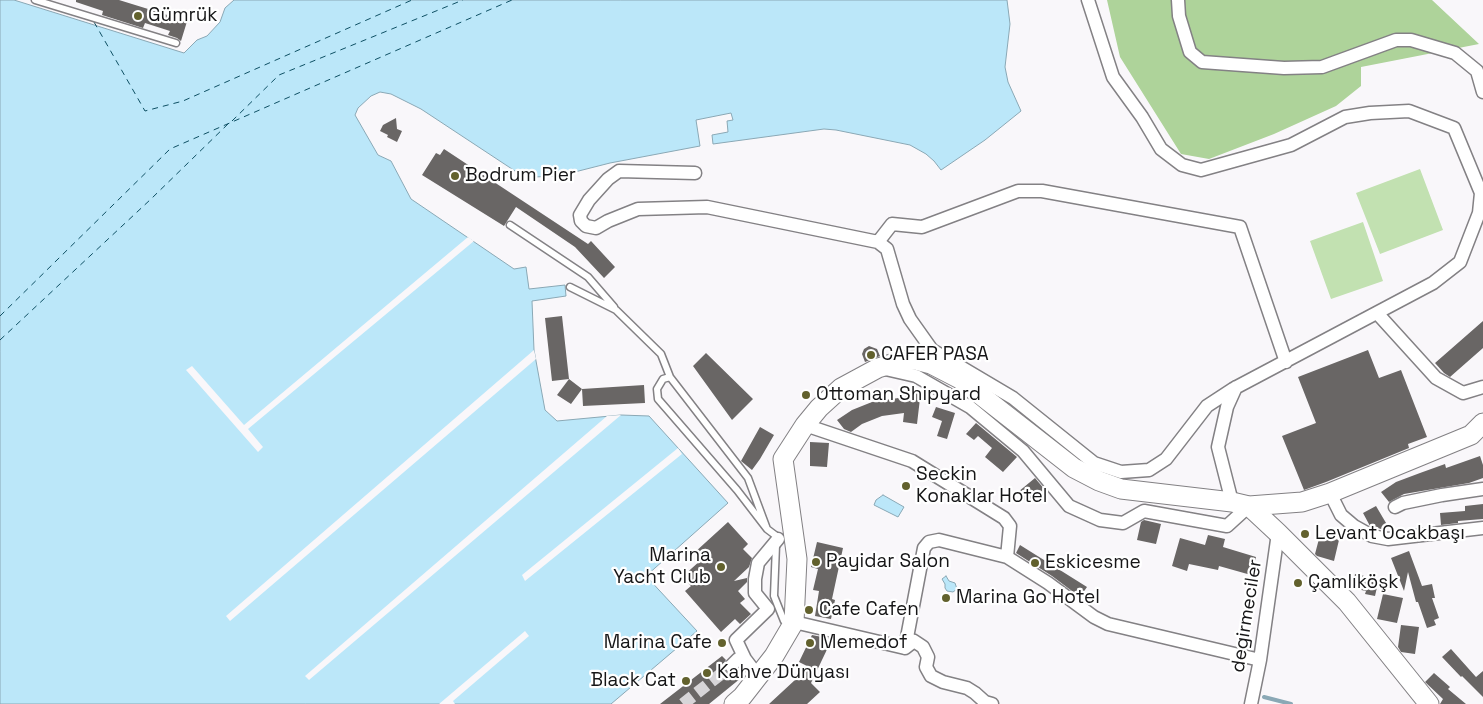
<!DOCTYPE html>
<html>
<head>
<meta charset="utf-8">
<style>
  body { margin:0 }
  canvas { display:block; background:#f9f7fa }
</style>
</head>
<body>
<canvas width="1483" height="704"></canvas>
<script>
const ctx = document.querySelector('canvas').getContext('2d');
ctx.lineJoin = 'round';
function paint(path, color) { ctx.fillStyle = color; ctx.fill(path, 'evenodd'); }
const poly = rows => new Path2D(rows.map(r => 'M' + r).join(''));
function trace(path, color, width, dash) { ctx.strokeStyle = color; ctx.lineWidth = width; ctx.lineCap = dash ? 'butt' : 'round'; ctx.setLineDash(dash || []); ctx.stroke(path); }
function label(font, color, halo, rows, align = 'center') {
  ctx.font = font + ' "Space Grotesk",sans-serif'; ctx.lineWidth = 4.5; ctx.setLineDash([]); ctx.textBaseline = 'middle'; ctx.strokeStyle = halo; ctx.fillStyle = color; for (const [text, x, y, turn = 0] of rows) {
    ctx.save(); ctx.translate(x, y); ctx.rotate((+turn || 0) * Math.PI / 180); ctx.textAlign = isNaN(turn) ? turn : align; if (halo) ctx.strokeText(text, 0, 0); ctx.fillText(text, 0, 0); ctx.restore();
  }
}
paint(poly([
  [1420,169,1443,230,1380,254,1356,193],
  [1363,222,1383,281,1331,299,1310,241]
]), '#c2e1b1');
paint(poly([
  [1107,0,1432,0,1479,44,1361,67,1361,86,1336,106,1274,134,1209,159,1181,154,1120,57]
]), '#aed39a');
const water = poly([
  [0,0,14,0,184,53,197,40,207,36,220,22,225,8,234,0,1007,0,1010,24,1005,67,1008,82,1021,111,985,140,941,170,934,161,926,154,910,145,836,130,824,129,713,144,712,135,728,132,727,121,733,120,731,113,696,120,700,146,610,163,559,176,534,177,515,171,421,109,391,94,380,92,371,96,358,108,355,115,378,155,391,161,411,199,514,269,526,267,529,289,565,285,566,296,532,301,534,350,545,410,557,421,621,415,649,416,728,503,646,576,697,631,611,704,0,704,0,0],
  [883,495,904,507,898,517,874,505,876,500,883,495],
  [946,576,949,581,955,583,957,589,953,592,947,591,945,588,945,584,942,579,946,576]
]);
paint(water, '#bbe7f9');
trace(water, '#8aa8b5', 1);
paint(poly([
  [468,237,474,241,248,429,263,447,258,452,186,370,192,366,244,425],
  [534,350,536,359,230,621,226,616],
  [621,415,309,680,305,676,607,416],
  [678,448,682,454,525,581,522,575],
  [525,631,529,636,453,701,455,704,439,704]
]), '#f9f7fa');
trace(poly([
  [1264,697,1291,704]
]), '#8aa8b5', 4);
trace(poly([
  [94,22,145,111,183,101,412,0],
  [232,121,279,75,463,0],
  [0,316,170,149,512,0],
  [0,340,151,199,229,123]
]), '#0e5064', 1, [6, 5]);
paint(poly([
  [76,0,119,0,174,17,176,11,189,15,181,41,177,38,168,35,170,31,145,23,143,28,102,15,103,11,76,2],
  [396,118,397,129,402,131,397,142,387,137,388,135,380,131,383,125],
  [444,149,588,244,591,241,615,267,604,278,575,247,516,207,504,226,422,175,436,153,440,155],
  [562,316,569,379,552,381,545,318],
  [1483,321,1483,348,1450,377,1444,373,1435,363],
  [869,346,877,349,880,356,865,362,862,354,864,349],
  [1368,350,1379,378,1401,370,1427,437,1408,444,1409,448,1326,482,1304,490,1282,436,1316,423,1298,377],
  [706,353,753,399,732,420,693,366],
  [569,379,582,389,571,404,557,395],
  [644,385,645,403,583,406,582,389],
  [906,389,921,390,917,424,903,422,904,413,882,416,862,424,851,432,844,429,837,420,852,410,872,402,905,397],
  [936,407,955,413,947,439,937,436,942,421,932,417],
  [976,423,1017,457,1003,472,985,457,992,448,978,436,974,440,966,434],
  [760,427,774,435,760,459,752,470,741,461],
  [810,442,829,443,827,467,810,466],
  [1480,456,1483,465,1483,478,1469,483,1404,494,1389,502,1381,492,1396,482,1420,473,1445,464,1446,468],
  [1035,478,1045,490,1028,504,1018,492],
  [1483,504,1483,519,1458,521,1458,523,1441,525,1440,513,1465,511,1465,506],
  [1376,506,1389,528,1385,530,1370,526,1363,513],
  [1144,520,1161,524,1156,544,1137,540,1141,522],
  [728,522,748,544,743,549,752,558,749,567,734,581,747,578,747,582,738,591,745,599,740,603,751,614,740,624,735,619,721,632,685,591,691,586,682,577,701,560,694,553],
  [1208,535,1225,539,1223,547,1256,557,1251,575,1219,566,1218,570,1189,564,1187,571,1172,566,1180,538,1205,545],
  [1320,535,1339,540,1334,561,1317,556,1315,554],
  [817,542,843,548,832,599,835,600,831,619,815,616,819,591,813,590,818,569,811,567],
  [1020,545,1087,587,1080,597,1052,576,1016,553],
  [1409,551,1422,586,1432,584,1435,598,1432,598,1439,618,1434,620,1436,625,1427,628,1418,602,1416,602,1408,572,1404,591,1391,558],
  [1355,574,1369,577,1368,581,1378,583,1375,596,1365,594,1366,591,1352,588],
  [1383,594,1403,598,1397,623,1377,619],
  [1401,625,1419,627,1415,654,1401,652,1398,647],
  [812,635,832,639,811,683,820,692,807,704,769,704,809,667,799,662],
  [1451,649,1476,677,1483,671,1483,697,1462,676,1461,677,1442,657],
  [722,656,726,660,723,664,725,671,729,674,736,672,741,678,709,704,660,704],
  [1434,673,1450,687,1448,689,1466,704,1440,704,1443,699,1425,682]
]), '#696665');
trace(poly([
  [683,704,731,666]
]), '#d7d5d8', 12, [12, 6]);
const lane = poly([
  [35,0,176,43],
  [510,225,588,277,614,307],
  [570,287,616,310,661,354,670,377],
  [767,529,748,478,670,377,663,379,657,389,658,399,737,490,767,529,779,538],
  [776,545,774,596,784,621,791,623]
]);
const street = poly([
  [1178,0,1179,16,1190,52,1202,62,1284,68,1322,67,1396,40,1411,40,1455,53,1477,71,1483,92],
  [695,173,619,171,608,179,589,200,580,215,581,221,586,226,596,228,608,221,638,209,707,207,878,242,887,249,903,304,910,319,932,350,1013,398,1094,463,1121,472,1149,470,1166,459,1207,406,1233,389,1433,283,1460,262,1479,213,1481,193,1454,128,1409,111,1370,113,1345,117,1291,145,1201,170,1182,165,1161,149,1142,117,1113,77,1088,0],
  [878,242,892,224,922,227,1018,191,1042,191,1240,227,1286,362],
  [1377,313,1436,378,1463,393,1483,387],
  [881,368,916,376,970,407,1023,451,1069,506,1100,520,1123,523,1144,511,1227,526,1249,506],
  [805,425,912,461,1004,518,1010,526,1007,557],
  [1330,493,1341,515,1354,526,1372,536,1388,539,1483,528],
  [1232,502,1218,447,1227,407,1236,387],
  [1395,507,1403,503,1442,495,1483,489],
  [794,622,905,648],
  [905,648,924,548,929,542,939,540,1007,557,1048,583,1094,617,1108,624,1260,660],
  [905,648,914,641,923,647,928,657,926,667,931,676,943,682,967,688,975,693,985,702,992,704],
  [745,659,736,640,768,609,755,593,755,579,758,563,778,539],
  [731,666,738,659,745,659,755,672],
  [1251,704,1260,660,1278,533]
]);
const secondary = poly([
  [1249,506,1278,533,1347,602,1429,704],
  [734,704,742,697,774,656,794,622,797,559,783,459,805,425,819,408,841,388,878,368,901,361,916,360,931,364,960,379,1074,468,1099,481,1121,489,1232,502,1249,506,1302,502,1330,493,1471,435,1483,423]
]);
trace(lane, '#838184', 9);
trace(street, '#838184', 15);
trace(secondary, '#838184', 21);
trace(lane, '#fff', 6);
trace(street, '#fff', 12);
trace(secondary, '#fff', 19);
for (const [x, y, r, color] of [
  [138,16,5,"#62612d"],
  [455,176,5,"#62612d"],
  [871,355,5,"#62612d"],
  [806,395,5,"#62612d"],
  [906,486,5,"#62612d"],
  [1305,534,5,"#62612d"],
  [816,562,5,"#62612d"],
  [1035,563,5,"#62612d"],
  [721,567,5,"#62612d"],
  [1298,583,5,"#62612d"],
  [946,598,5,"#62612d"],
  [809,610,5,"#62612d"],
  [722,643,5,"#62612d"],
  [810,643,5,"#62612d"],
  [707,673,5,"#62612d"],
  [686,681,5,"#62612d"]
]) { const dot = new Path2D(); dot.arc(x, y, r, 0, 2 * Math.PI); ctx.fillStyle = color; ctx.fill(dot); trace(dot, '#fff', 2); }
label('19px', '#161617', '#fff', [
  ["Gümrük",148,16],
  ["Bodrum Pier",465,176],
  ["CAFER PASA",881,355],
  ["Ottoman Shipyard",816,395],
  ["Seckin",916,475],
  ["Konaklar Hotel",916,497],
  ["Levant Ocakbaşı",1315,534],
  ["Marina",711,556,"right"],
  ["Yacht Club",711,578,"right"],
  ["Payidar Salon",826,562],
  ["Eskicesme",1045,563],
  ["Çamlıköşk",1308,583],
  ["Marina Go Hotel",956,598],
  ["Cafe Cafen",819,610],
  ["Marina Cafe",712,643,"right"],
  ["Memedof",820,643],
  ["Kahve Dünyası",717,673],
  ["Black Cat",676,681,"right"]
], 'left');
label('19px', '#161617', '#fff', [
  ["degirmeciler",1247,616,-81]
]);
</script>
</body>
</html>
